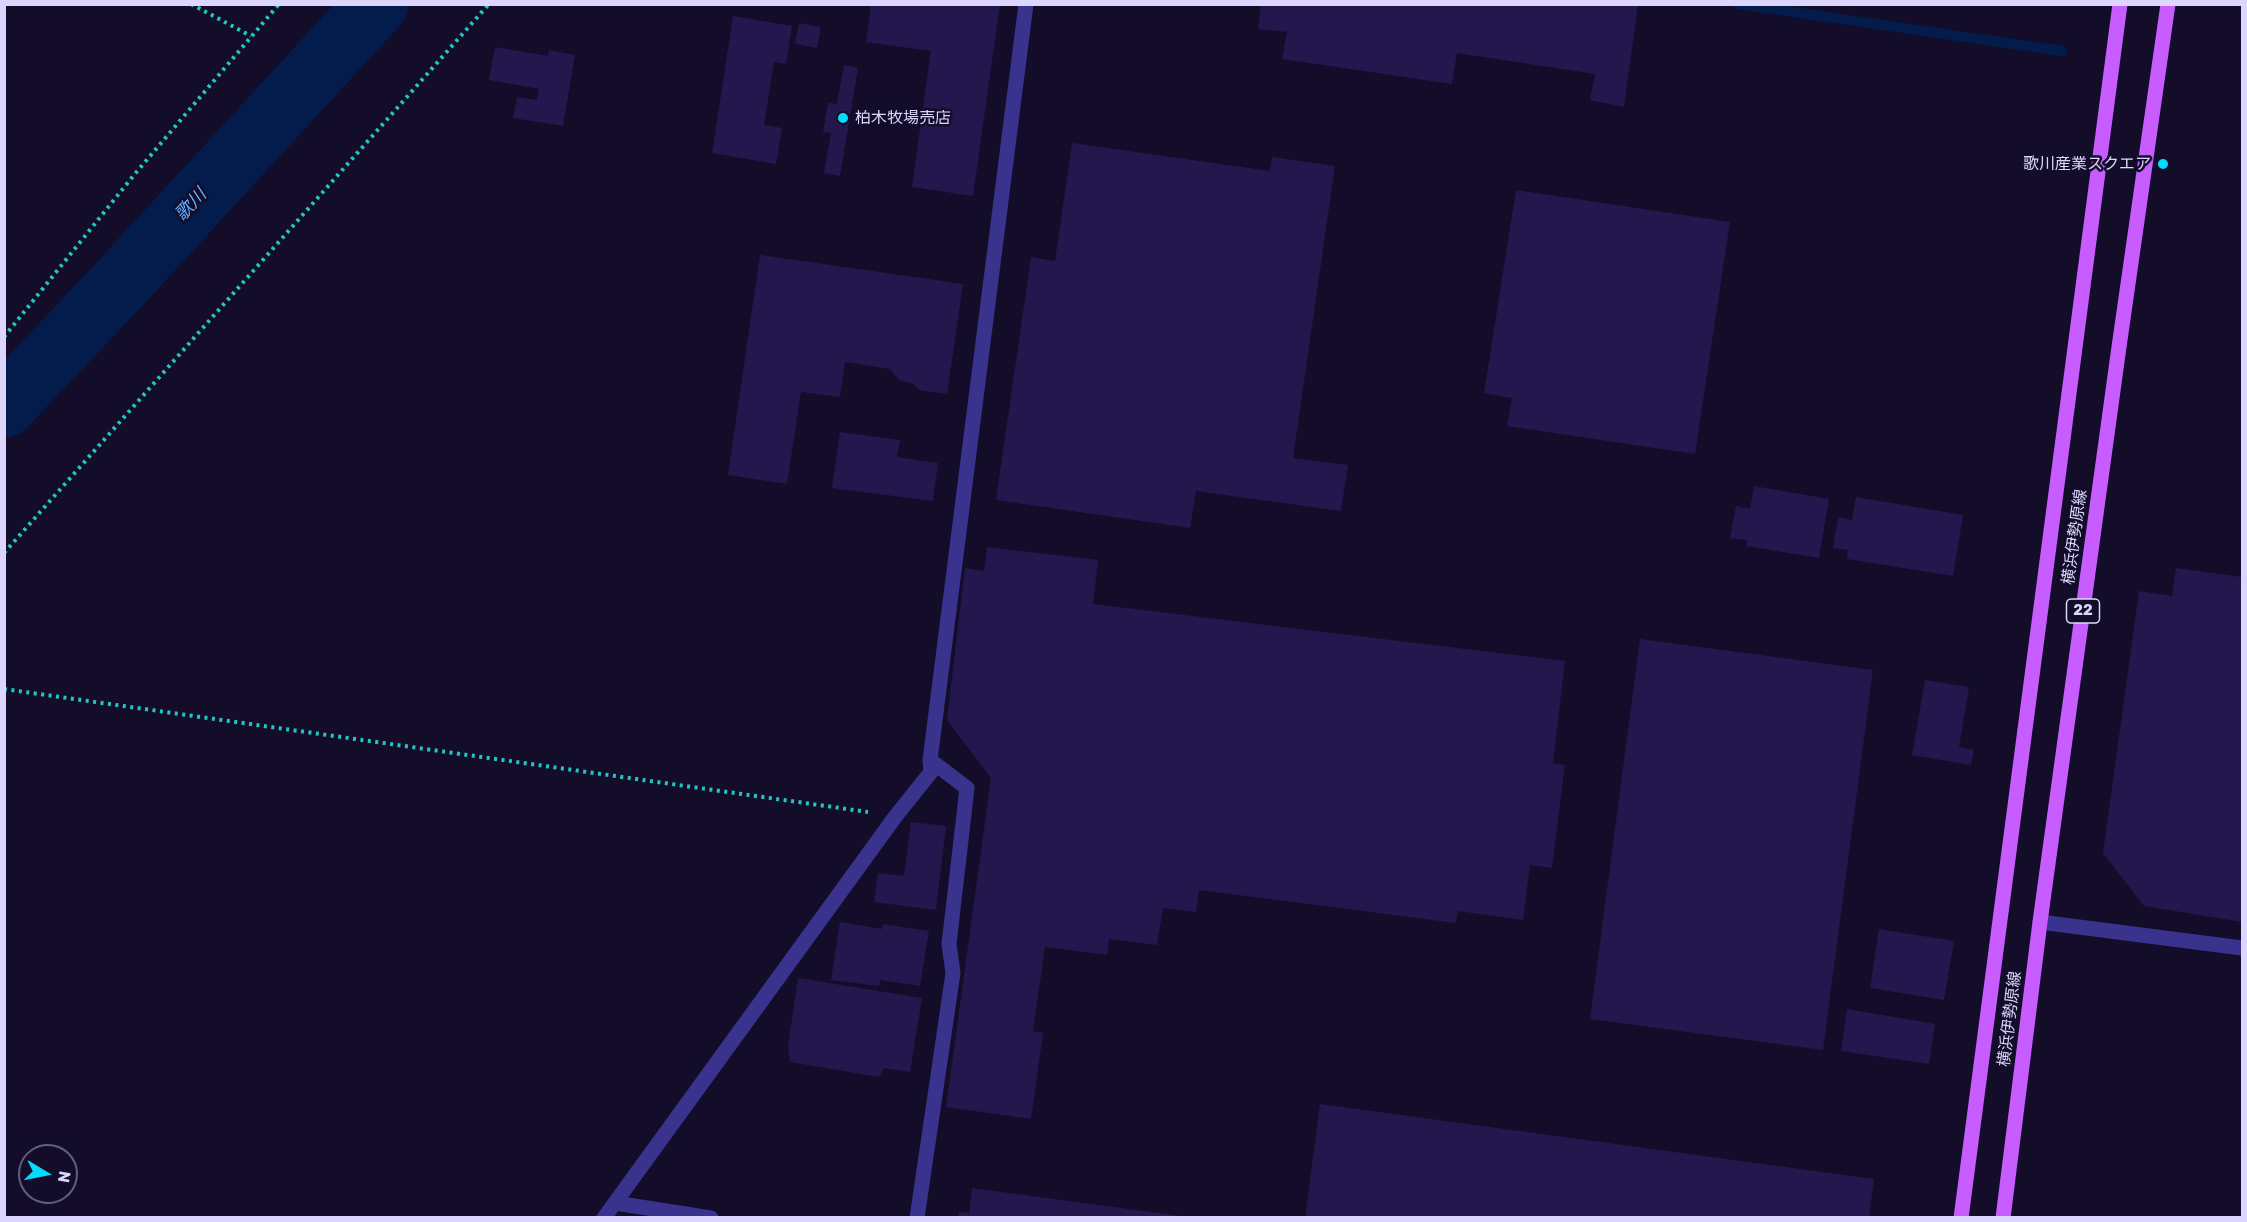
<!DOCTYPE html>
<html>
<head>
<meta charset="utf-8">
<style>
  body { margin:0 }
  #map { position:relative; width:2247px; height:1222px; overflow:hidden; background:#130d2a; font-family:Rubik,sans-serif }
  canvas { display:block }
  .frame { position:absolute; inset:0; border:6px solid #dcd6ff; pointer-events:none }
  .north { position:absolute; left:18px; top:1144px; width:60px; height:60px; box-sizing:border-box; background:#130d2a; border:2px solid #635d7f; border-radius:50%; rotate:100deg; font-size:16px; font-weight:700; line-height:24px; text-align:center; color:#dcd6ff }
  .north::after { content:''; display:block; margin:auto; width:21px; height:27px; background:#02dcff; clip-path:polygon(50% 0,100% 100%,50% 72%,0 100%) }
</style>
</head>
<body>
<div id="map">
<canvas width="2247" height="1222"></canvas>
<div class="frame"></div>
<div class="north">N</div>
</div>
<script>
const ctx = document.querySelector('canvas').getContext('2d');
ctx.lineJoin = 'round';
const poly = rows => new Path2D(rows.map(r => 'M' + r).join(''));
function trace(path, color, width, dash) { ctx.strokeStyle = color; ctx.lineWidth = width; ctx.lineCap = dash ? 'butt' : 'round'; ctx.setLineDash(dash || []); ctx.stroke(path); }
function paint(path, color) { ctx.fillStyle = color; ctx.fill(path, 'evenodd'); }
function label(font, color, halo, rows, align = 'center') {
  ctx.font = font + ' Rubik,"Noto Sans JP",sans-serif'; ctx.lineWidth = 5; ctx.setLineDash([]); ctx.textBaseline = 'middle'; ctx.strokeStyle = halo; ctx.fillStyle = color; for (const [text, x, y, turn = 0] of rows) {
    ctx.save(); ctx.translate(x, y); ctx.rotate((+turn || 0) * Math.PI / 180); ctx.textAlign = isNaN(turn) ? turn : align; if (halo) ctx.strokeText(text, 0, 0); ctx.fillText(text, 0, 0); ctx.restore();
  }
}
trace(poly([
  [1738,4,2062,51]
]), '#041c4b', 10);
trace(poly([
  [4,406,115,289,377,4]
]), '#041c4b', 63);
paint(poly([
  [871,4,1000,4,973,196,912,187,931,51,866,42],
  [1261,4,1638,4,1624,107,1590,100,1595,74,1457,53,1452,84,1282,59,1287,32,1258,29],
  [733,16,792,26,786,64,774,62,764,125,782,128,776,164,712,153],
  [799,23,821,27,817,48,795,44],
  [495,47,548,56,549,50,575,55,563,126,513,118,517,97,537,100,539,89,489,80],
  [844,65,858,68,840,176,824,173,831,133,823,132,828,103,837,104],
  [1072,143,1270,171,1272,157,1335,166,1293,458,1348,465,1341,511,1196,491,1190,528,996,500,1031,257,1055,261],
  [1516,190,1730,222,1695,454,1507,426,1512,398,1484,393],
  [760,255,963,284,947,394,919,390,913,383,900,381,890,369,845,362,840,397,801,392,787,484,728,475],
  [840,432,900,440,897,457,938,463,933,501,832,488],
  [1754,486,1829,499,1819,558,1746,546,1747,540,1730,538,1736,506,1750,509],
  [1856,497,1963,515,1953,576,1847,559,1848,550,1833,548,1838,517,1852,520],
  [987,547,1098,560,1093,604,1565,661,1553,763,1565,765,1552,868,1530,865,1523,920,1458,911,1456,923,1199,890,1196,912,1163,908,1157,945,1109,939,1107,955,1045,947,1033,1031,1043,1033,1031,1119,946,1107,991,778,947,720,965,568,984,571],
  [2176,568,2242,577,2242,922,2144,906,2103,853,2139,591,2172,596],
  [1640,639,1873,670,1823,1050,1590,1019],
  [1925,680,1969,687,1959,747,1974,750,1971,765,1912,755],
  [911,822,946,826,936,910,874,902,878,873,904,876],
  [840,922,882,929,883,924,929,931,920,986,880,980,879,986,831,980],
  [1879,929,1954,941,1944,1000,1870,988],
  [798,978,922,998,910,1072,884,1068,879,1077,790,1062,788,1046],
  [1847,1009,1935,1024,1929,1064,1841,1051],
  [1320,1104,1874,1179,1869,1218,1305,1218],
  [972,1188,1181,1216,1181,1218,958,1218,959,1212,969,1213]
]), '#24174d');
trace(poly([
  [191,4,251,36],
  [4,337,134,175,279,4],
  [4,553,489,4],
  [4,689,868,812]
]), '#22c7c3', 4, [3, 4.5]);
trace(poly([
  [2040,922,2242,948],
  [615,1203,711,1218],
  [604,1218,895,817,931,772,930,760],
  [917,1218,953,973,949,944,967,788,930,760,1026,4]
]), '#3a338e', 15);
trace(poly([
  [1961,1218,2120,4],
  [2003,1218,2040,922,2119,347,2168,4]
]), '#c85dff', 15);
for (const [x, y, r, color] of [
  [843,118,6,"#02dcff"],
  [2163,164,6,"#02dcff"]
]) { const dot = new Path2D(); dot.arc(x, y, r, 0, 2 * Math.PI); ctx.fillStyle = color; ctx.fill(dot); trace(dot, '#130d2a', 2); }
for (const [x, y, w] of [
  [2083,611,33]
]) { const box = new Path2D(); box.roundRect(x - w / 2, y - 12, w, 24, 4.5); ctx.fillStyle = '#130d2a'; ctx.fill(box); trace(box, '#dcd6ff', 1.5); }
label('bold 15px', '#dcd6ff', null, [
  ["22",2083,611]
]);
label('16px', '#dcd6ff', '#130d2a', [
  ["柏木牧場売店",855,118],
  ["歌川産業スクエア",2151,164,"right"]
], 'left');
label('16px', '#dcd6ff', '#130d2a', [
  ["横浜伊勢原線",2075,537,-82],
  ["横浜伊勢原線",2010,1019,-83]
]);
label('italic 18px', '#64b1ff', '#130d2a', [
  ["歌川",191,205,-47]
]);
</script>
</body>
</html>
